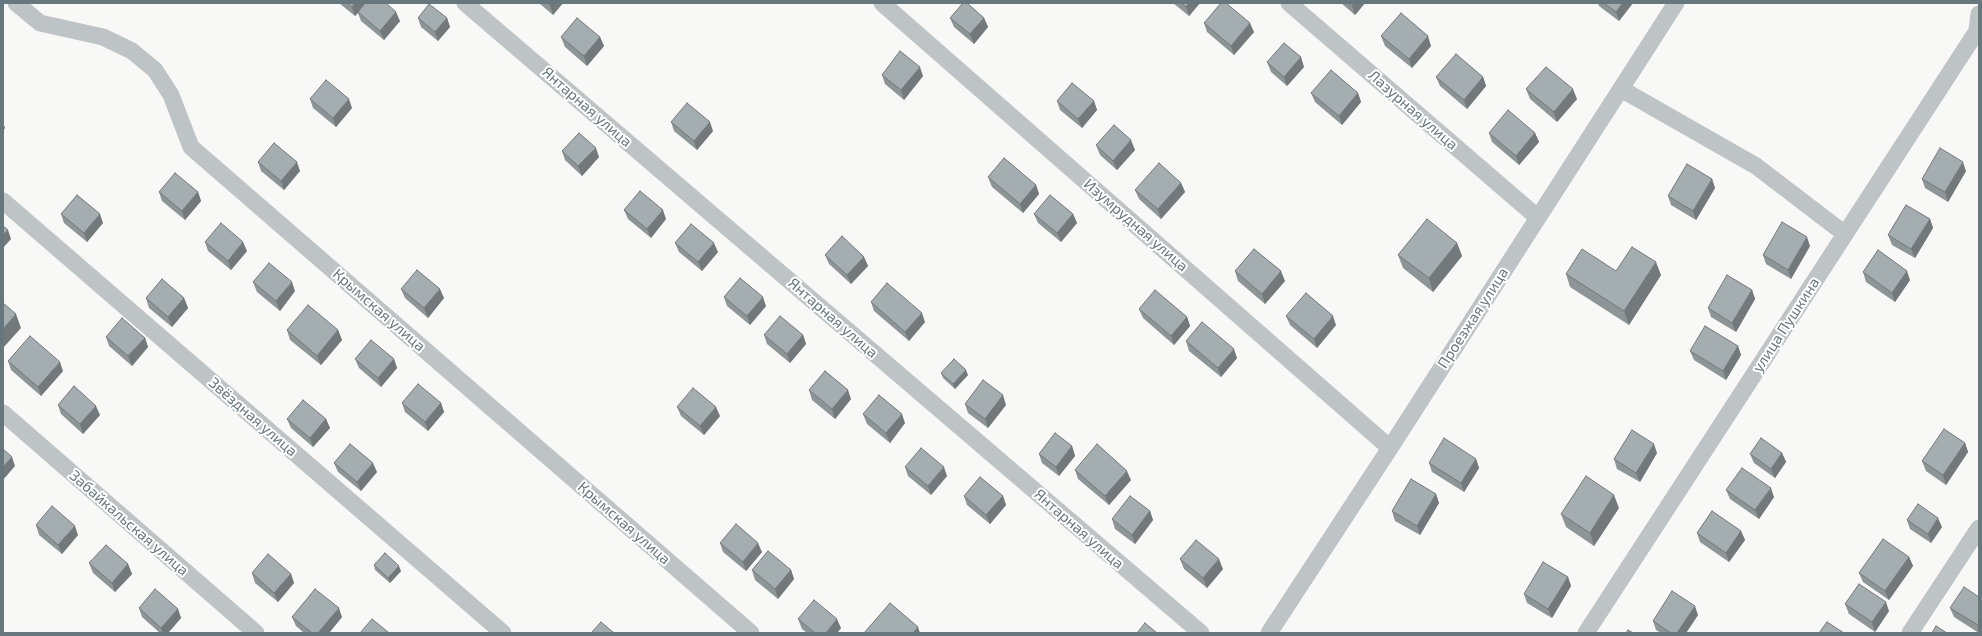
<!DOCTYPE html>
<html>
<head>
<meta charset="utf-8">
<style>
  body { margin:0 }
  #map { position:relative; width:1982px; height:636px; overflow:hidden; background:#f8f8f6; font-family:"Exo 2",sans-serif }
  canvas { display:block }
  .frame { position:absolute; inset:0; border:4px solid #66777d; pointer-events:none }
</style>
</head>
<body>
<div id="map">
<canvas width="1982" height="636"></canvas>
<div class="frame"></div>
</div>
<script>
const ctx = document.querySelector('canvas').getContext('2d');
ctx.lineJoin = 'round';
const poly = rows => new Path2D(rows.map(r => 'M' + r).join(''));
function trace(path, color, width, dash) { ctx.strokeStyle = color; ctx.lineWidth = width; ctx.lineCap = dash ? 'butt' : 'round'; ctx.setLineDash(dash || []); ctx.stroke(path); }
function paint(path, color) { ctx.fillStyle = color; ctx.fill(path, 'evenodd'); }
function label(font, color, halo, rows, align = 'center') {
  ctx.font = font + ' "Exo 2",sans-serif'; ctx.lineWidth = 4; ctx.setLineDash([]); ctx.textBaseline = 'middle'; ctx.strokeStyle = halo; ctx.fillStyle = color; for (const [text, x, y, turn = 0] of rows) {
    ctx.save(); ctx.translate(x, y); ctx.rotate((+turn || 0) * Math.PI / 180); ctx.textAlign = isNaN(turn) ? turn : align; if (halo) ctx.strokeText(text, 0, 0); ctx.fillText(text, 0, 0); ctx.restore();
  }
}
trace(poly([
  [16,3,40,23,103,37,132,51,155,70,171,95,191,147,751,633],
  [465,3,1201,633],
  [882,3,1390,448],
  [1289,3,1537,217],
  [1621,89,1756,166,1845,234],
  [3,201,503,633],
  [3,413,256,633],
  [1269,633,1390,448,1676,3],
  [1586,633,1977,31,1979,14],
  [1910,633,1979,528]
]), '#bec3c5', 17);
paint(poly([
  [339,3,386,3,400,21,384,40,361,21,358,13,355,16],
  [539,3,563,3,553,15],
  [1173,3,1200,3,1189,16],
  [1341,3,1365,3,1355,15],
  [1598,3,1633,3,1619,21,1599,6],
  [418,18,447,18,450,27,438,41,421,27],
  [950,18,984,18,988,27,974,44,954,27],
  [1204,23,1254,32,1234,55,1207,32],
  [1381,36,1431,46,1412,68,1385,46],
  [561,37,600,37,604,46,587,66,565,47],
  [1267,62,1304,67,1287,86,1271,72],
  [882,75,923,76,904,100,885,84],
  [1436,77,1483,77,1486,86,1467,109,1440,86],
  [1526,89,1577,99,1557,122,1530,99],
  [1311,93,1358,93,1361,102,1342,125,1315,102],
  [310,99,352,108,336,127,313,108],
  [1057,101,1094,101,1097,110,1082,128,1060,110],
  [671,122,713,131,697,150,674,131],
  [1489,133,1535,133,1539,142,1519,165,1492,142],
  [1096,145,1135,150,1117,170,1100,155],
  [562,151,599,157,582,176,565,160],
  [258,162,300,171,284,190,261,171],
  [1966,171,1948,202,1925,188,1922,179],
  [988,177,1036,185,1039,194,1023,213,992,187],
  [1712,179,1715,188,1696,220,1671,205,1668,196],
  [1181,183,1185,192,1161,219,1139,199,1135,190],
  [159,192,198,192,201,201,185,220,162,201],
  [624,210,666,219,651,238,628,219],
  [61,214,103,223,87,242,64,223],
  [1034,214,1073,214,1077,223,1061,242,1038,223],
  [1930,219,1933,228,1915,258,1892,245,1888,235],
  [205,242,247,251,231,270,208,251],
  [675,243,718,252,702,271,679,252],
  [1457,243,1462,256,1433,292,1403,268,1398,255],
  [1810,246,1791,279,1766,264,1763,255],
  [825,255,864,257,868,266,851,284,829,264],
  [1235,271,1285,281,1265,304,1238,281],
  [1863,272,1910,280,1895,302,1866,282],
  [1566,274,1661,275,1629,325,1570,287],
  [253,282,295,291,280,311,257,292],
  [401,289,444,298,428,318,405,298],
  [1752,290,1755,299,1736,332,1711,317,1708,308],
  [724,297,766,306,750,325,727,306],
  [146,298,184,298,188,308,172,327,149,308],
  [871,302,925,322,909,341,874,311],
  [1139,309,1187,317,1190,326,1174,345,1143,318],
  [1286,316,1336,325,1317,348,1290,325],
  [287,330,338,330,342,340,321,365,290,340],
  [764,335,803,335,806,344,790,363,767,344],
  [106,337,145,338,148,347,132,366,109,346],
  [1186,341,1237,358,1221,377,1189,351],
  [1738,346,1741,355,1726,380,1694,360,1690,351],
  [355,359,394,359,397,368,381,387,359,368],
  [8,361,63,371,41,396,11,370],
  [941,373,968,375,955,389,943,378],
  [809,390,851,399,835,419,812,400],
  [402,403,441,403,444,412,428,431,405,412],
  [965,404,1006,405,988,428,968,413],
  [58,405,100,415,83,434,61,414],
  [677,407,720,416,704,435,681,416],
  [863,414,905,423,890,443,867,424],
  [287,419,326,419,330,428,313,447,291,428],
  [1965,443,1968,452,1946,485,1926,471,1922,461],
  [1072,446,1075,456,1059,476,1042,463,1039,454],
  [1657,453,1640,482,1617,469,1614,459],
  [1782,453,1786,462,1775,478,1754,463,1750,454],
  [1476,459,1479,468,1464,492,1432,472,1429,463],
  [334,463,377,472,361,491,338,472],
  [905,467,947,476,931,495,908,476],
  [1075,470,1131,480,1109,505,1078,479],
  [1726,490,1774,497,1759,519,1730,499],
  [1436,494,1439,503,1420,535,1395,521,1392,511],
  [964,496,1003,496,1006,505,990,524,967,505],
  [1619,508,1594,546,1566,527,1561,514],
  [1150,511,1153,520,1135,544,1115,529,1112,519],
  [1907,520,1942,527,1931,543,1910,529],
  [36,525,78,535,62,554,39,535],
  [1741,531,1745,540,1729,562,1700,542,1697,533],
  [720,543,762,552,746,571,723,552],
  [1909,557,1913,566,1889,600,1863,582,1859,573],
  [1180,559,1223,569,1207,588,1184,569],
  [89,563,128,564,132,574,115,592,93,573],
  [374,565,401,571,390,583,375,570],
  [752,570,791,570,794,579,778,599,755,580],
  [252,573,291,574,294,583,278,602,255,583],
  [1568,577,1571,586,1552,618,1527,603,1524,594],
  [1979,597,1979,633,1954,617,1950,608],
  [1845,604,1889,611,1875,632,1849,614],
  [139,608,178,609,181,618,168,633,160,633,142,617],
  [1698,615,1686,633,1661,633,1656,630,1653,621],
  [292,617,342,617,329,633,304,633,296,626],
  [798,619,841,628,837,633,807,633,802,629]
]), '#8d9597');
paint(poly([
  [355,3,366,3,355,16,352,7],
  [552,3,563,3,553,15,550,5],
  [1189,3,1200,3,1189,16,1186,7],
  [1354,3,1365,3,1355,15,1352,6],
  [1623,3,1633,3,1619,21,1616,12],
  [396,12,400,21,384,40,380,31],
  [447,18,450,27,438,41,435,32],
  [984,18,988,27,974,44,970,34],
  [1250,23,1254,32,1234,55,1231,46],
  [1428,36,1431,46,1412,68,1409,59],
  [600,37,604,46,587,66,584,56],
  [1301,57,1304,67,1287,86,1284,77],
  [920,67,923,76,904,100,901,90],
  [1483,77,1486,86,1467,109,1464,100],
  [1573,89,1577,99,1557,122,1554,112],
  [1358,93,1361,102,1342,125,1339,116],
  [349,99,352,108,336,127,333,118],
  [1094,101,1097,110,1082,128,1078,119],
  [3,122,5,128,3,131],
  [710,122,713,131,697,150,694,141],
  [1535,133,1539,142,1519,165,1516,156],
  [1131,140,1135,150,1117,170,1113,161],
  [596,148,599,157,582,176,578,166],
  [297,162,300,171,284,190,281,181],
  [1963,162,1966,171,1948,202,1945,192],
  [1712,179,1715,188,1696,220,1693,211],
  [1181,183,1185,192,1161,219,1158,209],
  [1036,185,1039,194,1023,213,1020,204],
  [198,192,201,201,185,220,182,211],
  [663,210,666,219,651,238,647,229],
  [100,214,103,223,87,242,84,233],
  [1073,214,1077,223,1061,242,1057,233],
  [1930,219,1933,228,1915,258,1911,249],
  [8,230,11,239,3,248,3,235],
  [1807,237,1810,246,1791,279,1788,270],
  [243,242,247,251,231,270,228,261],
  [714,243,718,252,702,271,698,262],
  [1457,243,1462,256,1433,292,1429,278],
  [864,257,868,266,851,284,847,275],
  [1656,262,1661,275,1629,325,1624,311],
  [1281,271,1285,281,1265,304,1262,294],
  [1907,271,1910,280,1895,302,1892,293],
  [292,282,295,291,280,311,276,301],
  [440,289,444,298,428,318,424,308],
  [1752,290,1755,299,1736,332,1732,323],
  [763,297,766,306,750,325,747,316],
  [184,298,188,308,172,327,168,317],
  [922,313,925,322,909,341,905,332],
  [16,314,21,328,3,348,3,329],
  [1333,316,1336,325,1317,348,1314,339],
  [1187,317,1190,326,1174,345,1171,336],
  [338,330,342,340,321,365,317,356],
  [803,335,806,344,790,363,787,354],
  [145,338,148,347,132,366,128,356],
  [1738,346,1741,355,1726,380,1723,371],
  [1234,349,1237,358,1221,377,1218,368],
  [394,359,397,368,381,387,378,378],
  [60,362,63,371,41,396,38,387],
  [966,370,968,375,955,389,953,384],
  [848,390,851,399,835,419,832,409],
  [1003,395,1006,405,988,428,985,419],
  [441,403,444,412,428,431,425,422],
  [96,406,100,415,83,434,80,424],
  [716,407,720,416,704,435,700,426],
  [902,414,905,423,890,443,886,433],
  [326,419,330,428,313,447,310,438],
  [1965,443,1968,452,1946,485,1943,475],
  [1654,444,1657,453,1640,482,1636,473],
  [1072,446,1075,456,1059,476,1056,467],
  [1782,453,1786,462,1775,478,1771,469],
  [12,457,15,466,3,480,3,467],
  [1476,459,1479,468,1464,492,1461,483],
  [373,463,377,472,361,491,357,482],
  [944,467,947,476,931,495,928,486],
  [1127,471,1131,480,1109,505,1105,496],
  [1771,488,1774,497,1759,519,1755,510],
  [1436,494,1439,503,1420,535,1417,526],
  [1614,495,1619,508,1594,546,1590,533],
  [1003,496,1006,505,990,524,986,515],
  [1150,511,1153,520,1135,544,1132,535],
  [1938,518,1942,527,1931,543,1928,534],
  [75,526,78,535,62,554,58,545],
  [1741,531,1745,540,1729,562,1726,553],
  [758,543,762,552,746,571,743,562],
  [1909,557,1913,566,1889,600,1885,591],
  [1219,559,1223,569,1207,588,1203,578],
  [128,564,132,574,115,592,112,583],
  [399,566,401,571,390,583,388,578],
  [791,570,794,579,778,599,775,589],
  [291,574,294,583,278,602,274,593],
  [1568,577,1571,586,1552,618,1548,609],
  [1886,602,1889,611,1875,632,1872,622],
  [1695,606,1698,615,1686,633,1677,633],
  [339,608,342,617,329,633,318,633],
  [178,609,181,618,168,633,163,633,161,628],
  [837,619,841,628,837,633,826,633],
  [918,627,920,633,913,633]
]), '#73797b');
const building = poly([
  [347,3,355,3,352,7,347,3],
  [365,3,386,3,396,12,380,31,358,12,365,3],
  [547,3,552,3,550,5,547,3],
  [963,3,967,3,984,18,970,34,950,18,963,3],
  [1181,3,1189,3,1186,7,1181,3],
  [1221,3,1226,3,1250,23,1231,46,1204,23,1221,3],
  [1348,3,1354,3,1352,6,1348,3],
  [1604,3,1623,3,1616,12,1604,3],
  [429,4,447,18,435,32,418,18,429,4],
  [1401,13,1428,36,1409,59,1381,36,1401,13],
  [577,18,600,37,584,56,561,37,577,18],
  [1284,43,1301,57,1284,77,1267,62,1284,43],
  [900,51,920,67,901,90,882,75,900,51],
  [1456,54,1483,77,1464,100,1436,77,1456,54],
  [1546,67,1573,89,1554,112,1526,89,1546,67],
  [1331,70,1358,93,1339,116,1311,93,1331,70],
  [326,80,349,99,333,118,310,99,326,80],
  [1072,83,1094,101,1078,119,1057,101,1072,83],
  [687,103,710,122,694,141,671,122,687,103],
  [1508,110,1535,133,1516,156,1489,133,1508,110],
  [1114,125,1131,140,1113,161,1096,145,1114,125],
  [579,133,596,148,578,166,562,151,579,133],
  [274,143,297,162,281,181,258,162,274,143],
  [1940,148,1963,162,1945,192,1922,179,1940,148],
  [1004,158,1036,185,1020,204,988,177,1004,158],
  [1159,163,1181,183,1158,209,1135,190,1159,163],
  [1687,164,1712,179,1693,211,1668,196,1687,164],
  [175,173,198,192,182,211,159,192,175,173],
  [640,191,663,210,647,229,624,210,640,191],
  [77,195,100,214,84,233,61,214,77,195],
  [1050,195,1073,214,1057,233,1034,214,1050,195],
  [1906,205,1930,219,1911,249,1888,235,1906,205],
  [1427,219,1457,243,1429,278,1398,255,1427,219],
  [1782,222,1807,237,1788,270,1763,255,1782,222],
  [221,223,243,242,228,261,205,242,221,223],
  [691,224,714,243,698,262,675,243,691,224],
  [3,226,8,230,3,235,3,226],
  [842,236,864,257,847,275,825,255,842,236],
  [1632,247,1656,262,1624,311,1566,274,1582,249,1616,271,1632,247],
  [1254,249,1281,271,1262,294,1235,271,1254,249],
  [1878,250,1907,271,1892,293,1863,272,1878,250],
  [269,263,292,282,276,301,253,282,269,263],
  [417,270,440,289,424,308,401,289,417,270],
  [1727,275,1752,290,1732,323,1708,308,1727,275],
  [740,278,763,297,747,316,724,297,740,278],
  [162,279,184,298,168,317,146,298,162,279],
  [887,283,922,313,905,332,871,302,887,283],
  [1155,290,1187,317,1171,336,1139,309,1155,290],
  [1306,293,1333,316,1314,339,1286,316,1306,293],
  [3,303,16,314,3,329,3,303],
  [308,305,338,330,317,356,287,330,308,305],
  [780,316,803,335,787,354,764,335,780,316],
  [122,318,145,338,128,356,106,337,122,318],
  [1202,322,1234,349,1218,368,1186,341,1202,322],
  [1705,326,1738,346,1723,371,1690,351,1705,326],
  [30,336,60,362,38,387,8,361,30,336],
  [371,340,394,359,378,378,355,359,371,340],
  [954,359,966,370,953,384,941,373,954,359],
  [825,371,848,390,832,409,809,390,825,371],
  [983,380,1003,395,985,419,965,404,983,380],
  [418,384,441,403,425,422,402,403,418,384],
  [74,386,96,406,80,424,58,405,74,386],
  [693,388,716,407,700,426,677,407,693,388],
  [879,395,902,414,886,433,863,414,879,395],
  [303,400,326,419,310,438,287,419,303,400],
  [1944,429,1965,443,1943,475,1922,461,1944,429],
  [1632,430,1654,444,1636,473,1614,459,1632,430],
  [1055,433,1072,446,1056,467,1039,454,1055,433],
  [1444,438,1476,459,1461,483,1429,463,1444,438],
  [1761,438,1782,453,1771,469,1750,454,1761,438],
  [350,444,373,463,357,482,334,463,350,444],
  [1097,444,1127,471,1105,496,1075,470,1097,444],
  [921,448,944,467,928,486,905,467,921,448],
  [3,449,12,457,3,467,3,449],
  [1742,468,1771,488,1755,510,1726,490,1742,468],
  [1586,476,1614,495,1590,533,1561,514,1586,476],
  [980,477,1003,496,986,515,964,496,980,477],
  [1411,479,1436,494,1417,526,1392,511,1411,479],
  [1130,496,1150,511,1132,535,1112,519,1130,496],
  [1918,504,1938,518,1928,534,1907,520,1918,504],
  [52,506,75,526,58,545,36,525,52,506],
  [1712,511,1741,531,1726,553,1697,533,1712,511],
  [736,524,758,543,743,562,720,543,736,524],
  [1883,539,1909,557,1885,591,1859,573,1883,539],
  [1196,540,1219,559,1203,578,1180,559,1196,540],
  [106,545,128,564,112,583,89,563,106,545],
  [768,551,791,570,775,589,752,570,768,551],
  [385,553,399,566,388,578,374,565,385,553],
  [268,554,291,574,274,593,252,573,268,554],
  [1543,562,1568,577,1548,609,1524,594,1543,562],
  [1859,584,1886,602,1872,622,1845,604,1859,584],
  [1964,587,1979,597,1979,623,1978,625,1950,608,1964,587],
  [155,589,178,609,161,628,139,608,155,589],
  [315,589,339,608,318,633,312,633,292,617,315,589],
  [1672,591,1695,606,1677,633,1671,633,1653,621,1672,591],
  [814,600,837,619,826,633,815,633,798,619,814,600],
  [890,603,918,627,913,633,864,633,890,603],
  [372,619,388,632,388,633,360,633,372,619],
  [601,622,614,633,591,633,601,622],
  [1827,622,1844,633,1819,633,1827,622],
  [1145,623,1157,633,1137,633,1145,623],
  [1936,626,1947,633,1932,633,1936,626],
  [1628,630,1633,633,1626,633,1628,630]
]);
paint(building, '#a4adb0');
trace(building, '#73797b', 1);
label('15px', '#66777d', '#fff', [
  ["Янтарная улица",587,107,41],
  ["Лазурная улица",1413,110,41],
  ["Изумрудная улица",1136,225,41],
  ["Крымская улица",379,310,41],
  ["Янтарная улица",833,318,41],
  ["Проезжая улица",1473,318,-57],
  ["улица Пушкина",1786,325,-57],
  ["Звёздная улица",253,417,41],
  ["Забайкальская улица",129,523,41],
  ["Крымская улица",624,523,41],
  ["Янтарная улица",1079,529,41]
]);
</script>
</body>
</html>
